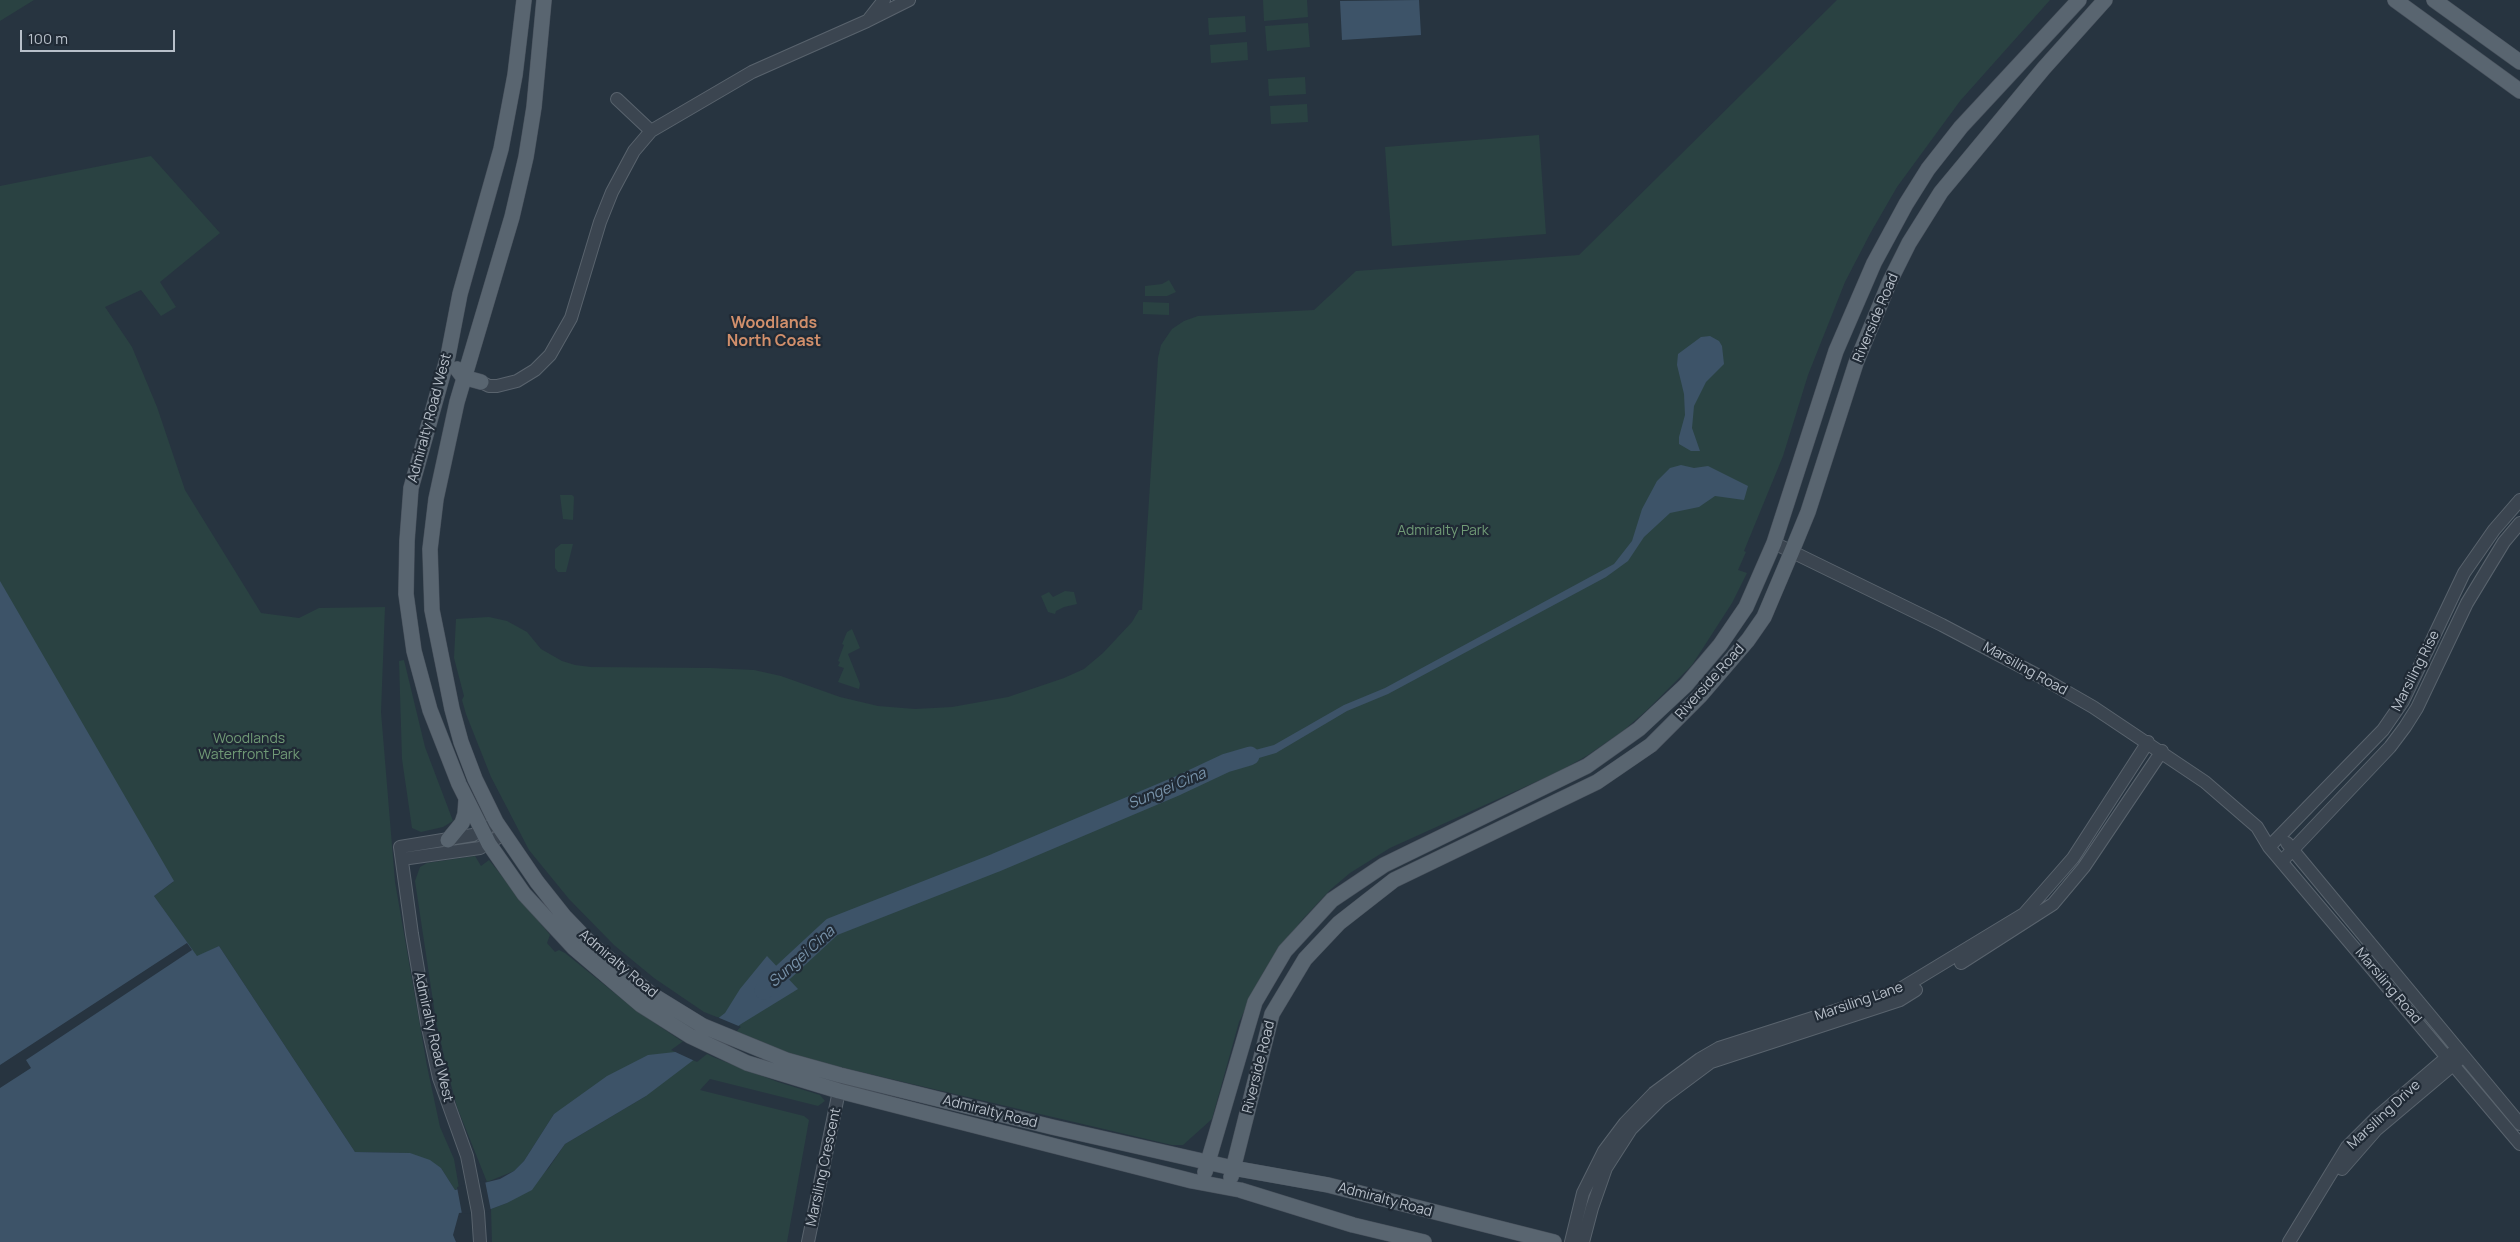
<!DOCTYPE html>
<html>
<head>
<meta charset="utf-8">
<style>
  body { margin:0 }
  #map { position:relative; width:2520px; height:1242px; overflow:hidden; background:#273440; font-family:Manrope,sans-serif }
  canvas { display:block }
  .scale { position:absolute; left:20px; top:30px; width:155px; height:22px; box-sizing:border-box; border:2px solid #b8c0ca; border-top:0; padding-left:6px; font-size:15px; line-height:18px; white-space:nowrap; color:#b8c0ca; -webkit-text-stroke:4px #202a35; paint-order:stroke }
</style>
</head>
<body>
<div id="map">
<canvas width="2520" height="1242"></canvas>
<div class="scale">100 m</div>
</div>
<script>
const ctx = document.querySelector('canvas').getContext('2d');
ctx.lineJoin = 'round';
function paint(path, color) { ctx.fillStyle = color; ctx.fill(path, 'evenodd'); }
const poly = rows => new Path2D(rows.map(r => 'M' + r).join(''));
function trace(path, color, width, dash) { ctx.strokeStyle = color; ctx.lineWidth = width; ctx.lineCap = dash ? 'butt' : 'round'; ctx.setLineDash(dash || []); ctx.stroke(path); }
function label(font, color, halo, rows, align = 'center') {
  ctx.font = font + ' Manrope,sans-serif'; ctx.lineWidth = 4.5; ctx.setLineDash([]); ctx.textBaseline = 'middle'; ctx.strokeStyle = halo; ctx.fillStyle = color; for (const [text, x, y, turn = 0] of rows) {
    ctx.save(); ctx.translate(x, y); ctx.rotate((+turn || 0) * Math.PI / 180); ctx.textAlign = isNaN(turn) ? turn : align; if (halo) ctx.strokeText(text, 0, 0); ctx.fillText(text, 0, 0); ctx.restore();
  }
}
paint(poly([
  [0,0,34,0,0,21],
  [1263,0,1307,0,1308,17,1264,21],
  [1837,0,2050,0,1960,101,1897,187,1871,232,1845,282,1808,375,1783,456,1744,551,1746,552,1738,570,1747,573,1732,603,1692,665,1646,711,1624,730,1588,755,1562,770,1390,848,1350,873,1330,890,1301,921,1264,971,1239,1022,1212,1119,1183,1145,1172,1145,844,1068,794,1055,736,1033,740,1026,704,1012,654,978,614,945,569,899,529,850,491,777,466,714,462,700,464,696,454,658,456,619,489,617,507,621,527,632,541,649,562,661,575,665,591,667,711,668,754,670,781,676,840,697,878,706,915,709,952,707,1008,697,1064,678,1084,669,1103,653,1132,622,1139,610,1142,610,1158,358,1161,345,1172,329,1184,321,1198,316,1314,310,1356,271,1579,255],
  [1245,16,1246,32,1209,35,1208,18],
  [1308,23,1310,47,1267,51,1265,26],
  [1247,42,1248,60,1211,63,1210,45],
  [1305,77,1306,94,1269,96,1268,79],
  [1307,104,1308,122,1271,124,1270,106],
  [1539,135,1546,234,1392,246,1385,147],
  [151,156,220,233,160,282,176,307,161,316,141,290,105,307,132,347,157,407,185,490,261,613,299,618,319,608,385,607,381,712,395,882,427,1066,440,1127,454,1159,459,1188,455,1190,441,1168,409,1153,355,1152,219,946,197,957,154,896,173,882,0,583,0,186],
  [1169,280,1176,292,1167,296,1145,296,1145,286,1162,284],
  [1143,302,1169,303,1169,315,1143,314],
  [560,495,572,495,574,497,573,520,563,519],
  [561,544,573,544,566,572,558,572,555,568,555,549],
  [1065,591,1074,592,1077,604,1064,607,1056,611,1055,614,1048,612,1041,596,1049,592,1053,597],
  [852,629,860,648,848,654,860,684,859,689,838,682,844,668,838,666,840,662,838,661,844,645,842,644,847,632],
  [404,660,425,747,453,821,443,827,421,832,412,828,402,759,399,661],
  [475,856,481,866,489,860,550,935,547,943,555,952,559,950,565,953,637,1011,680,1040,713,1057,778,1082,820,1095,825,1101,818,1106,710,1079,700,1090,804,1116,809,1120,787,1242,492,1242,491,1209,507,1203,548,1169,565,1144,646,1096,570,1105,554,1114,524,1161,514,1171,487,1182,457,1107,448,1073,436,1021,415,881,420,867,427,863]
]), '#2a4242');
paint(poly([
  [1419,0,1421,35,1342,40,1340,1],
  [1710,336,1719,341,1722,346,1724,364,1706,382,1694,406,1692,428,1700,451,1691,451,1679,444,1679,437,1685,415,1684,394,1677,365,1678,354,1701,337],
  [1681,465,1694,468,1708,466,1748,486,1744,500,1715,496,1699,507,1670,513,1644,537,1628,561,1606,577,1388,694,1347,711,1276,753,1228,767,1225,758,1274,745,1344,705,1385,688,1614,564,1632,541,1642,509,1657,481,1670,468],
  [0,581,174,881,154,896,197,956,219,946,355,1152,410,1153,430,1160,441,1168,455,1190,500,1179,514,1171,524,1161,554,1114,607,1076,648,1055,675,1052,725,1013,740,989,767,956,798,989,741,1024,646,1096,565,1144,532,1190,507,1203,491,1209,459,1213,453,1235,456,1242,0,1242]
]), '#3d5368');
paint(poly([
  [187,943,192,950,26,1060,31,1068,0,1088,0,1065],
  [717,1017,741,1027,697,1062,671,1050],
  [485,1181,491,1211,462,1214,457,1187]
]), '#273440');
trace(poly([
  [764,990,832,927,995,863,1177,786,1226,763,1250,756]
]), '#3d5368', 19);
const minor = poly([
  [869,19,884,0],
  [617,99,651,131],
  [481,382,489,386,497,386,517,381,535,370,550,355,571,318,600,222,612,192,634,151,651,131,752,72,867,21,909,0],
  [1774,543,1942,625,2039,676,2093,707,2205,782,2257,827,2269,847,2520,1144],
  [2287,843,2520,1124],
  [2269,847,2383,730,2403,701,2464,573,2494,530,2520,500],
  [402,859,480,848,504,834],
  [2282,861,2390,747,2405,727,2417,708,2467,603,2504,542,2520,523],
  [1961,963,2053,904,2084,867,2162,751],
  [2342,1169,2376,1130,2459,1060],
  [480,1242,478,1212,467,1156,439,1078,427,1023,412,934,400,847,473,835,490,826],
  [808,1242,839,1091],
  [1571,1242,1583,1193,1604,1151,1625,1123,1654,1093,1700,1059,1719,1048,1897,991,2024,914,2073,858,2148,742],
  [1583,1242,1592,1208,1606,1168,1631,1129,1660,1100,1711,1062,1900,1000,1916,990],
  [2289,1242,2347,1147,2377,1117,2453,1052]
]);
const major = poly([
  [524,0,515,75,501,149,460,294,448,356,411,488,407,541,406,594,414,651,430,710,459,784,489,844,524,894,574,948,641,1005,690,1036,747,1063,839,1091,1192,1181,1240,1190,1353,1225,1424,1242],
  [544,0,534,107,526,157,512,217,457,402,436,499,430,549,432,610,452,709,461,742,475,779,496,822,537,882,564,916,592,945,651,994,703,1026,786,1060,840,1075,1052,1127,1233,1168,1328,1185,1554,1242],
  [2395,0,2520,91],
  [2434,0,2520,62],
  [457,369,463,377,481,382],
  [448,840,462,823,465,814,466,800],
  [1205,1172,1255,1002,1285,951,1332,900,1384,865,1587,766,1639,729,1686,685,1720,645,1746,607,1774,543,1836,351,1874,263,1906,204,1928,169,1961,127,2079,0],
  [1231,1177,1272,1014,1305,959,1339,923,1394,880,1597,782,1651,745,1700,696,1748,640,1764,617,1792,551,1808,512,1856,363,1890,281,1909,243,1941,192,2044,68,2105,0]
]);
trace(minor, '#59636d', 14);
trace(major, '#48515c', 16);
trace(minor, '#3b4550', 12);
trace(major, '#596570', 15);
label('14px', '#b8c0ca', '#202a35', [
  ["Riverside Road",1876,318,-67],
  ["Admiralty Road West",430,418,-75],
  ["Marsiling Road",2025,669,29],
  ["Marsiling Rise",2416,671,-63],
  ["Riverside Road",1710,682,-48],
  ["Admiralty Road",618,964,40],
  ["Marsiling Road",2388,986,50],
  ["Marsiling Lane",1859,1002,-19],
  ["Admiralty Road West",433,1037,77],
  ["Riverside Road",1259,1067,-76],
  ["Admiralty Road",990,1112,14],
  ["Marsiling Drive",2384,1115,-43],
  ["Marsiling Crescent",824,1167,-78],
  ["Admiralty Road",1385,1200,15]
]);
label('14px', '#709a76', '#202a35', [
  ["Admiralty Park",1443,531],
  ["Woodlands",249,739],
  ["Waterfront Park",249,755]
]);
label('italic 15px', '#7994ab', '#202a35', [
  ["Sungei Cina",1167,789,-23],
  ["Sungei Cina",802,957,-42]
]);
label('bold 16px', '#d18f6b', '#202a35', [
  ["Woodlands",774,324],
  ["North Coast",774,342]
]);
</script>
</body>
</html>
